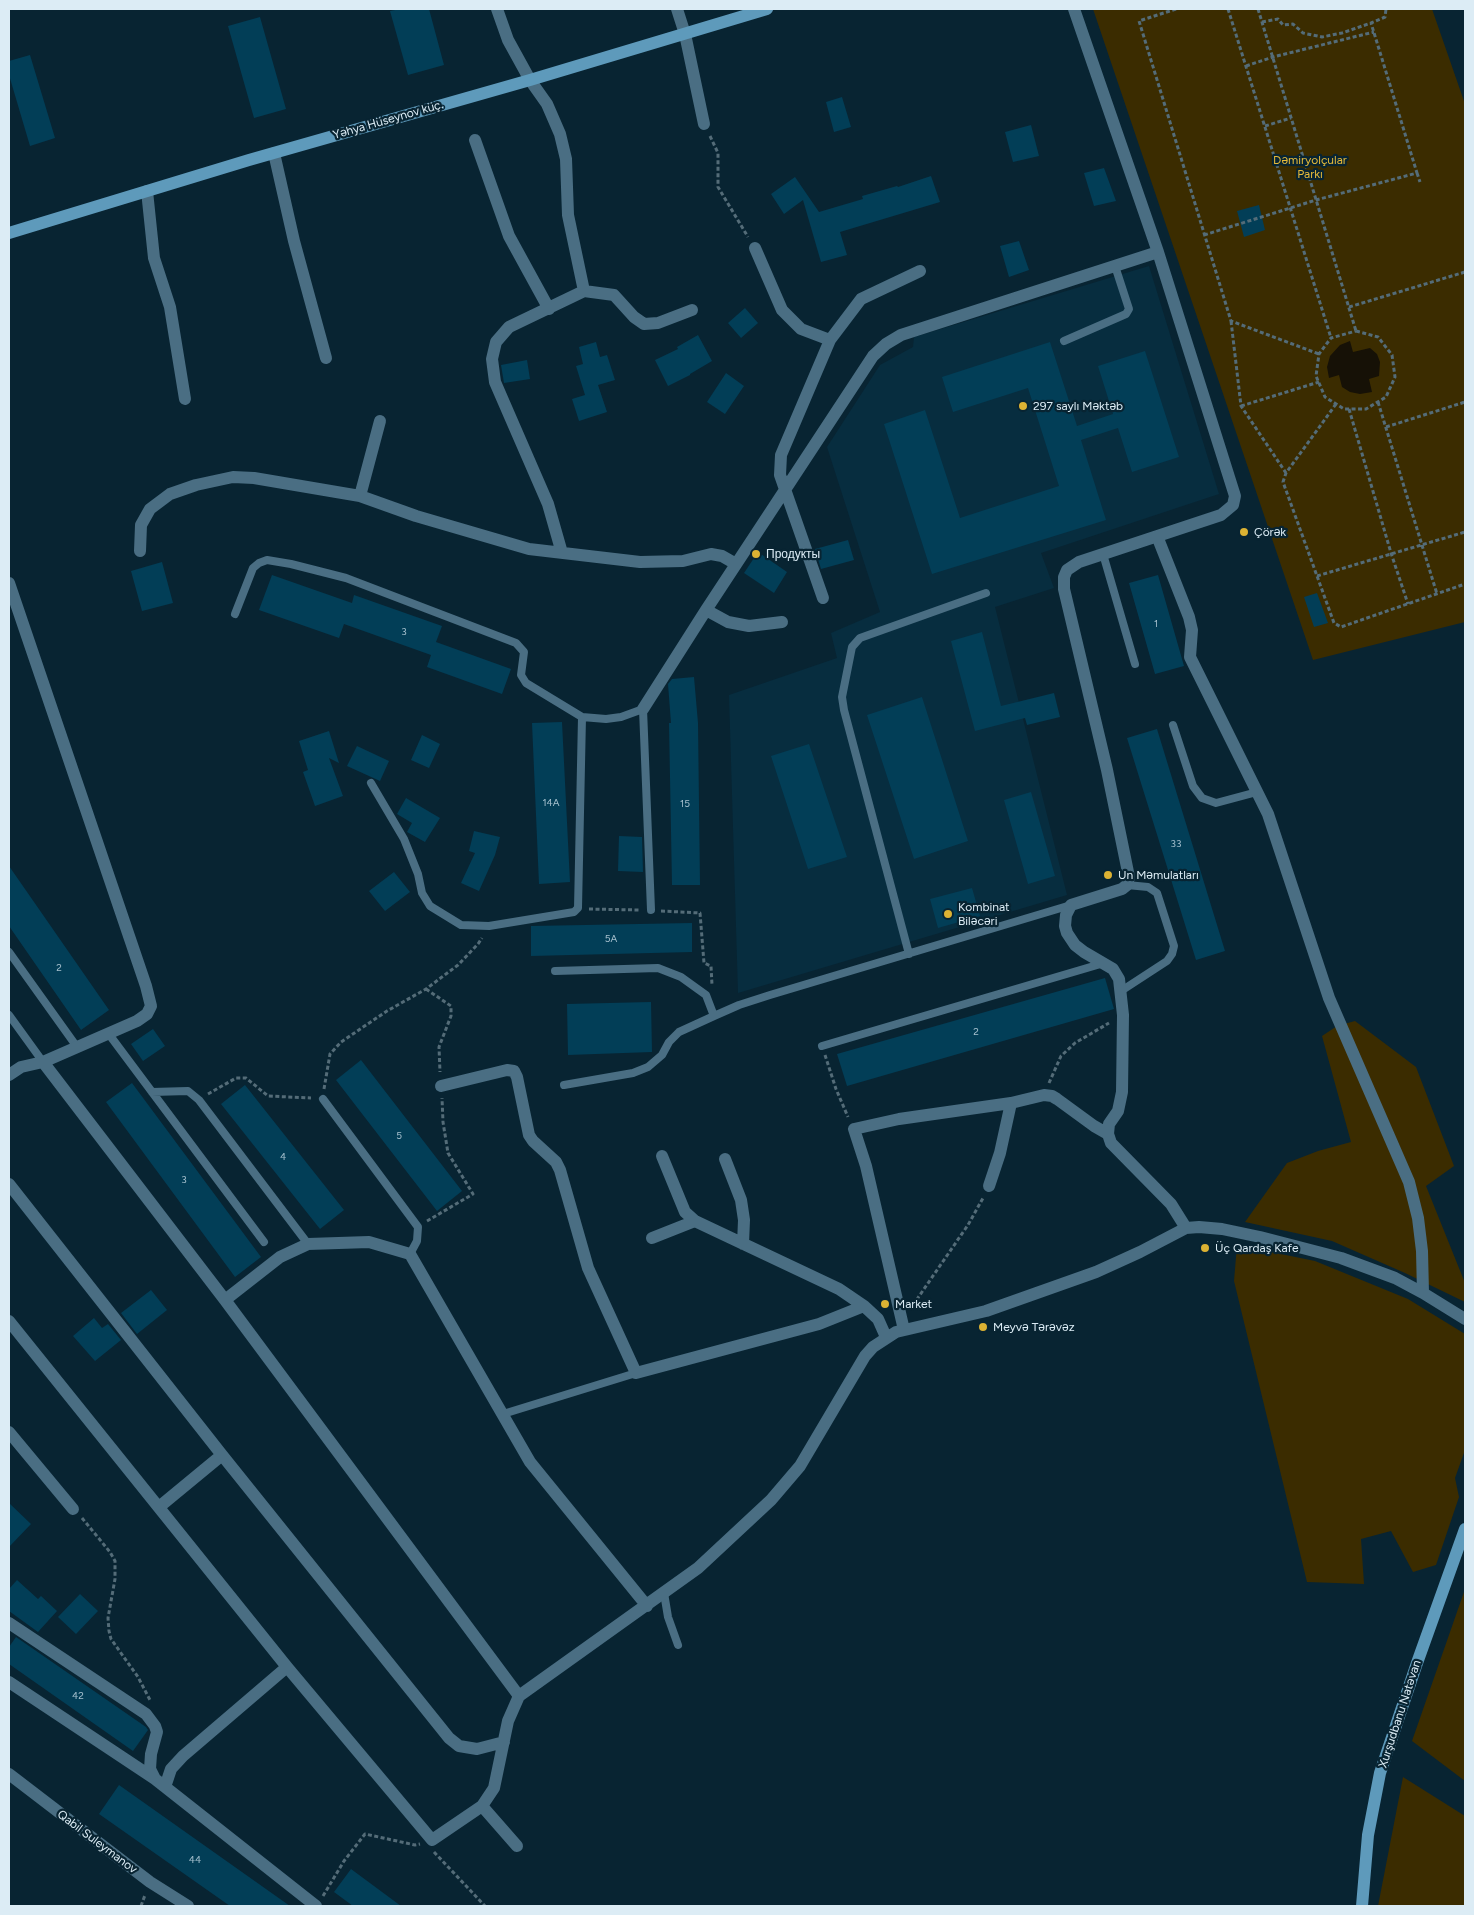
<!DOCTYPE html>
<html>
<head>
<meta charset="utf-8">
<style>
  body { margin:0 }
  #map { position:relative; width:1474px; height:1915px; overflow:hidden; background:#082432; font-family:Figtree,sans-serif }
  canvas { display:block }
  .frame { position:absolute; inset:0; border:10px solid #dcecf5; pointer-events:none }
</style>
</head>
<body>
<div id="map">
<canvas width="1474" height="1915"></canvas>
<div class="frame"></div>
</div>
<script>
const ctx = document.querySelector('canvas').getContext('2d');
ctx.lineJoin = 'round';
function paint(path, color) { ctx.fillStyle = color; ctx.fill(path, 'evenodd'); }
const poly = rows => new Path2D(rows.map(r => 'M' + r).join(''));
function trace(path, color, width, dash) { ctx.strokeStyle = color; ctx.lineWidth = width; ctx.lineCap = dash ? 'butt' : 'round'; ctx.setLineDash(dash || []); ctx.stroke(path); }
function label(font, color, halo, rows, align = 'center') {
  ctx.font = font + ' Figtree,sans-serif'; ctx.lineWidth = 4.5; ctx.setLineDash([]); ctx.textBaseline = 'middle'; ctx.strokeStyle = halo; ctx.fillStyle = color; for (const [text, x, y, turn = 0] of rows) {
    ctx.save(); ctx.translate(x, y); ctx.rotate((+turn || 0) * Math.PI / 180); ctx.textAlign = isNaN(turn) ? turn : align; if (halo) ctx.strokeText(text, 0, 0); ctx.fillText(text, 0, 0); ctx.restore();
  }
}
paint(poly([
  [1149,266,1219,494,1041,553,1054,588,995,607,1067,895,738,993,729,695,837,658,831,633,880,612,827,447,880,365,913,347,914,337]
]), '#072d3f');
paint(poly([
  [1093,9,1432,9,1465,104,1465,622,1313,660],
  [1355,1021,1416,1067,1454,1166,1426,1186,1465,1283,1465,1302,1405,1273,1332,1241,1245,1222,1287,1163,1318,1151,1351,1142,1322,1036,1337,1026],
  [1237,1245,1315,1261,1408,1299,1465,1334,1465,1450,1455,1478,1459,1497,1436,1565,1413,1572,1391,1531,1361,1539,1364,1584,1307,1582,1234,1281],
  [1465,1589,1465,1781,1412,1741],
  [1403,1777,1465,1816,1465,1906,1378,1906]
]), '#3b2c00');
paint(poly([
  [1350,341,1353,352,1370,348,1377,354,1380,362,1379,376,1369,379,1372,392,1360,394,1350,392,1342,387,1339,375,1329,378,1327,367,1330,356,1340,345]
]), '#161106');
paint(poly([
  [400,9,429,9,444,65,408,75,390,11],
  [260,17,286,109,254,118,228,26],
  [30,55,55,138,30,146,9,75,9,61],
  [842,97,851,127,834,132,826,102],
  [1031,125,1039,156,1013,162,1005,132],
  [1104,168,1116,201,1094,206,1084,173],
  [931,176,940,202,840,232,847,255,821,262,803,200,784,214,771,194,795,177,819,212,863,199,862,196,897,186,898,187],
  [1259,205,1265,230,1244,237,1237,211],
  [1019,241,1029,270,1009,277,1000,246],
  [745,308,758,323,741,338,728,323],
  [698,335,712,361,690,374,690,375,668,386,655,360,678,349,677,347],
  [596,342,600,357,607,355,615,380,598,385,607,412,579,421,572,399,585,395,576,366,583,364,579,347],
  [1050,342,1077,426,1113,414,1098,366,1145,351,1179,457,1132,472,1118,428,1081,440,1106,520,932,574,884,424,925,410,960,518,1059,486,1028,388,953,412,942,377],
  [527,360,530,379,504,383,501,365],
  [726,373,744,386,725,414,707,402],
  [848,540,854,560,821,569,815,549],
  [758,552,787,572,774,593,744,573],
  [162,562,173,603,142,611,131,571],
  [272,575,352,603,354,595,442,626,436,642,511,669,502,694,427,667,431,655,344,624,339,638,259,610],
  [1158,575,1184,666,1155,674,1129,583],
  [1317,593,1328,623,1314,627,1304,597],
  [982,632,1001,706,1054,693,1060,717,1027,725,1025,718,975,731,951,641],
  [694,677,698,723,700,885,672,885,669,723,671,723,668,684,672,679],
  [922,697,968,841,914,859,867,715],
  [562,722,570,882,539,884,532,723],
  [1157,729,1225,951,1196,960,1127,738],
  [329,731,339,763,329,758,343,796,315,806,303,772,308,770,299,741],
  [422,735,440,744,429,768,411,760],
  [809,744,847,857,808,869,771,756],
  [357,746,389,761,380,781,347,766],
  [1031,792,1055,876,1028,884,1004,800],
  [406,798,440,818,425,842,407,832,412,823,397,814],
  [474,831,500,837,495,855,479,891,461,883,475,853,469,851],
  [619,836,642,837,643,872,618,871],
  [9,866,109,1010,81,1030,9,926],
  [394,872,410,892,385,911,369,891],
  [972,888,980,916,938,928,930,899],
  [692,923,692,952,531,956,531,926],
  [1105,978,1114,1009,847,1086,837,1054],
  [651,1002,652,1052,568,1055,567,1004],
  [153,1029,165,1046,143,1061,131,1044],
  [361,1060,462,1191,437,1211,336,1080],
  [132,1083,261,1257,235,1277,106,1102],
  [245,1085,344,1210,320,1229,221,1104],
  [151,1290,167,1310,137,1334,121,1313],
  [94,1318,102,1328,108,1324,121,1340,95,1361,73,1336],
  [9,1503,31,1524,9,1547],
  [17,1580,38,1599,41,1596,57,1611,38,1632,9,1611,9,1589],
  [80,1594,98,1611,76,1634,58,1617],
  [16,1637,146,1727,148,1730,133,1751,9,1664,9,1647],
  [119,1785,290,1906,230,1906,99,1814],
  [351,1869,401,1906,353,1906,334,1892]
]), '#023e57');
trace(poly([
  [1176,9,1139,21,1231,321,1319,354],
  [1228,9,1331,338],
  [1258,9,1356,331],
  [1262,22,1278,19,1283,25,1293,24,1303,33,1322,37,1342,33,1371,23,1385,17,1386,9],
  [1246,66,1273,57,1374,32],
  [1265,126,1291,118],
  [710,136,718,153,718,187,748,237],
  [1417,173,1420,182],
  [1204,235,1316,200,1417,173,1371,23],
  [1349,307,1465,272],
  [1231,321,1241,406,1286,473],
  [1356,331,1378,337,1392,355,1395,377,1386,397,1366,409,1344,409,1325,397,1316,376,1319,354,1331,338,1356,331],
  [1378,402,1437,594],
  [1336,404,1286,473,1283,482,1334,623,1341,627,1465,584],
  [1241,406,1319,382],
  [1349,409,1391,553,1408,604],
  [1386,427,1465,402],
  [1317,576,1465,532],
  [589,909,640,910],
  [661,911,700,913,704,963,711,966,712,985],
  [426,989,451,1006,451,1016,439,1047,440,1072],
  [825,1055,836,1089,848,1117],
  [1049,1083,1061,1056,1075,1043,1109,1023],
  [324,1089,330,1054,341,1042,387,1011,426,989,458,965,478,944,482,938],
  [208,1094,236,1078,246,1078,268,1096,311,1098],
  [427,1221,473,1194,448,1153,443,1122,442,1098],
  [913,1305,968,1225,983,1198],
  [82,1518,110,1552,115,1561,115,1579,108,1618,109,1631,111,1639,138,1677,150,1700],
  [434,1852,485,1906],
  [323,1896,344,1861,365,1834,415,1845,420,1844],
  [141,1906,145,1895]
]), '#546c78', 3, [4, 2.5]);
trace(poly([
  [1064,341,1126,314,1129,309,1115,266],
  [1103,554,1135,664],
  [235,614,253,568,259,563,267,560,291,564,346,578,516,643,524,652,521,675,526,683,582,717,606,719,621,717,643,709,651,910],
  [1173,725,1193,786,1202,798,1216,803,1257,792],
  [371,783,404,839,418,874,422,893,430,906,461,925,489,926,574,912,578,908,582,717],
  [9,952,77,1047],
  [909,954,844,710,842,697,852,647,860,638,986,593],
  [555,971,658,968,681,977,706,995,714,1016,739,1005,770,995,1071,905],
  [1121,991,1167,961,1172,954,1174,946,1157,893,1148,887,1127,885],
  [9,1015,43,1062],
  [108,1033,264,1242],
  [822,1046,1104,963],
  [564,1085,633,1073,648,1067,662,1055,669,1042,679,1032,714,1016],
  [152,1092,188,1091,199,1100,308,1244],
  [323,1099,418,1227,417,1241,410,1254],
  [503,1414,636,1373],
  [664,1593,668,1617,678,1645]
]), '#4a6e83', 8);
trace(poly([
  [497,9,508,40,530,80,547,104,560,134,566,159,568,215,584,291,509,327,496,342,492,359,495,382,548,504,562,553],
  [677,9,685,34,704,124],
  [1074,9,1158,252,1235,496,1233,505,1221,515,1079,562,1067,570,1064,577,1064,589,1107,770,1129,877,1127,885,1122,889,1071,905,1066,915,1065,926,1067,933,1075,945,1084,952,1113,969,1119,979,1123,1015,1122,1092,1118,1111,1109,1124,1108,1134,1111,1143,1171,1204,1186,1228],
  [475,140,509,236,549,309],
  [274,153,294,241,326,358],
  [147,191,154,258,170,307,185,399],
  [755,248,782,310,801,329,830,340],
  [584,291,614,295,634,317,644,324,658,323,692,310],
  [360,496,380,421],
  [1157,536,1189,617,1192,630,1190,657,1268,814,1329,998,1409,1182,1418,1218,1422,1251,1423,1293],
  [140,551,141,525,150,509,170,494,196,485,233,477,254,478,360,496,416,516,529,549,640,562,683,561,711,554,722,556,736,564],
  [9,583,146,986,151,1006,147,1014,137,1021,43,1062,21,1067,9,1075],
  [823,598,780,475,781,455,830,340,861,299,920,271],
  [706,610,728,622,749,626,782,622],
  [643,709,706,610,873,356,886,344,901,335,1158,252],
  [43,1062,225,1300,519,1696],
  [441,1086,507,1070,514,1071,517,1077,529,1135,533,1141,556,1162,560,1170,588,1268,636,1373,819,1324,864,1306],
  [662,1156,685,1212,695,1221,839,1289,864,1306,878,1319,886,1337],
  [725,1159,741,1200,744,1220,743,1244],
  [9,1184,222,1455,449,1738,459,1746,477,1749,504,1742],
  [989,1186,1000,1153,1011,1103],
  [652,1238,695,1221],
  [225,1300,280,1257,308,1244,369,1242,410,1254,530,1462,647,1606],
  [9,1321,287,1667,432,1840,482,1806,494,1788,508,1721,519,1696,698,1568,771,1500,800,1466,865,1356,873,1347,896,1332,986,1311,1096,1272,1140,1252,1186,1228,1199,1227,1222,1229,1260,1237,1341,1258,1395,1278,1423,1293,1465,1319],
  [904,1330,866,1166,854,1129,899,1119,1011,1103,1044,1095,1052,1096,1057,1099,1094,1126,1108,1134],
  [9,1432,73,1509],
  [159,1507,222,1455],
  [9,1623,146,1714,155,1726,157,1732,151,1754,150,1769,155,1779,316,1906],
  [9,1682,155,1779],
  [9,1774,150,1882,188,1906],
  [165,1787,171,1769,183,1756,287,1667],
  [482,1806,517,1846]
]), '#4a6e83', 12);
trace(poly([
  [9,233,249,160,530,80,767,9],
  [1362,1906,1368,1835,1380,1773,1417,1663,1465,1529]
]), '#5e9abb', 12);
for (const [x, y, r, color] of [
  [1023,406,5,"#dcb233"],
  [1244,532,5,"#dcb233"],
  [756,554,5,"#dcb233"],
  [1108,875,5,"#dcb233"],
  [948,914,5,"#dcb233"],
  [1205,1248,5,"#dcb233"],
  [885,1304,5,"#dcb233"],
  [983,1327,5,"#dcb233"]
]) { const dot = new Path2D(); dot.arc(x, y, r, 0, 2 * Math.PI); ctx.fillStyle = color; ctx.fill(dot); trace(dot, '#082432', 2); }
label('10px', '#a6c0ce', null, [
  ["1",1156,624],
  ["3",404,632],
  ["14A",551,803],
  ["15",685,804],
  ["33",1176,844],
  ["5A",611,939],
  ["2",59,968],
  ["2",976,1032],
  ["5",399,1136],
  ["4",283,1157],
  ["3",184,1180],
  ["42",78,1696],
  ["44",195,1860]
]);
label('12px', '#dcecf5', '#082432', [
  ["Yəhya Hüseynov küç.",388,120,-16],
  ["Xurşudbanu Natəvan",1400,1714,-72],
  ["Qabil Suleymanov",97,1842,37]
]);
label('12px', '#e7bb3a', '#082432', [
  ["Dəmiryolçular",1310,160],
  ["Parkı",1310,174]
]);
label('12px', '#dcecf5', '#082432', [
  ["297 saylı Məktəb",1033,406],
  ["Çörək",1254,532],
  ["Продукты",766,554],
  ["Un Məmulatları",1118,875],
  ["Kombinat",958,907],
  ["Biləcəri",958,921],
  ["Üç Qardaş Kafe",1215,1248],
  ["Market",895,1304],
  ["Meyvə Tərəvəz",993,1327]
], 'left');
</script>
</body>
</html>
